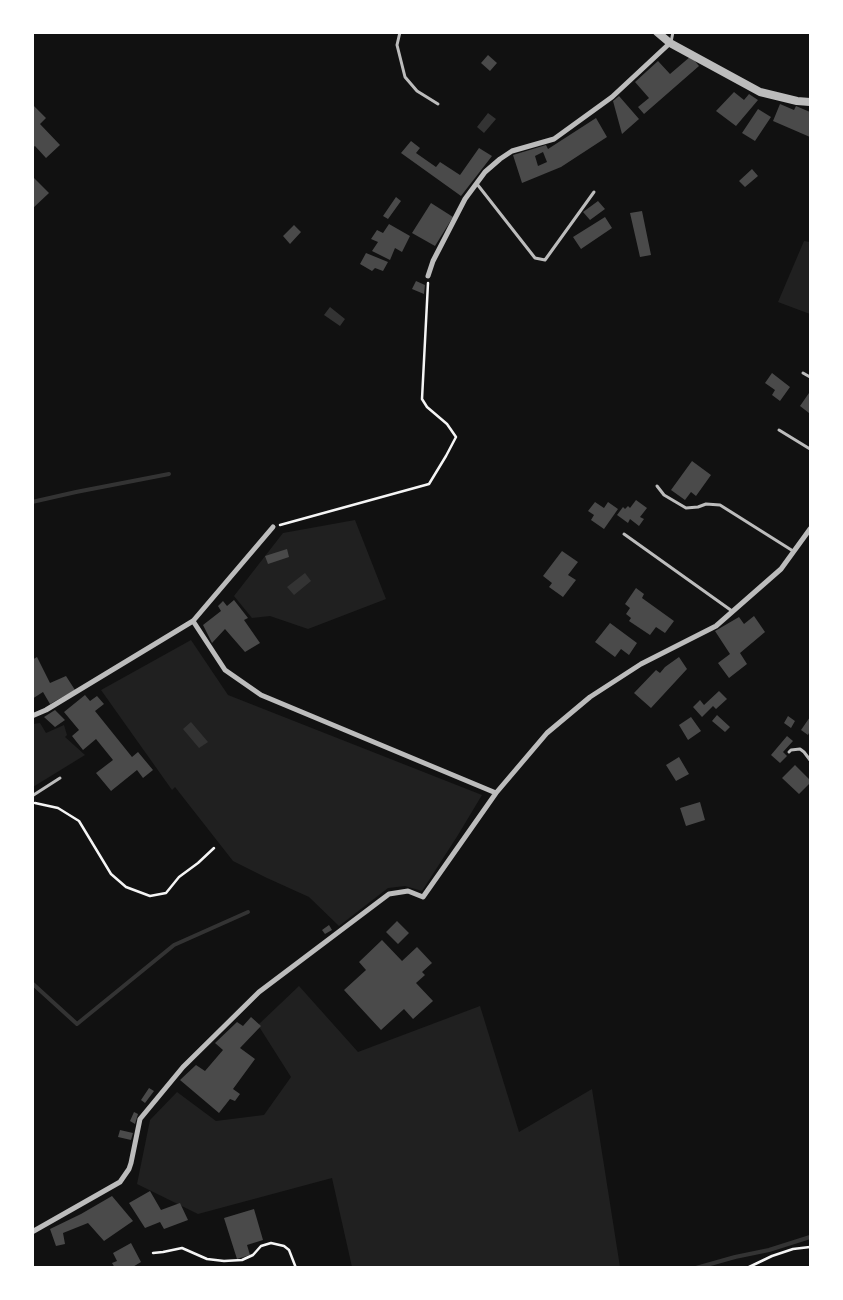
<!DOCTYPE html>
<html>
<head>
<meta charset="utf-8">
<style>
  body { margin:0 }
  #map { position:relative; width:843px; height:1300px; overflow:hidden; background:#111; font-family:Cabin,sans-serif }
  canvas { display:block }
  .frame { position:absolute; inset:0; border:34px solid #fff; pointer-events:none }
</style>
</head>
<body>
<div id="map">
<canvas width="843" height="1300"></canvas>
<div class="frame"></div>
</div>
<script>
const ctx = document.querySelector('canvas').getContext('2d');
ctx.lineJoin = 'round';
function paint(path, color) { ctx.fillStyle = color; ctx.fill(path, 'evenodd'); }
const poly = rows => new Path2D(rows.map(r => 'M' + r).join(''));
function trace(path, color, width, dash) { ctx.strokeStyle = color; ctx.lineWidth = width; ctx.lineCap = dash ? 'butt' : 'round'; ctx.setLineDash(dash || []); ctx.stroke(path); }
paint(poly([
  [804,241,810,242,810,314,778,302],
  [355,520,386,599,308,629,270,616,252,618,234,596,283,533],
  [191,640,228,695,482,795,458,835,422,891,405,886,388,888,339,926,309,897,267,878,233,861,175,787,172,790,101,690],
  [40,723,46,733,64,725,67,735,65,737,85,755,33,787,33,724],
  [299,986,358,1052,480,1006,519,1132,592,1089,620,1267,352,1267,332,1178,198,1214,137,1184,150,1120,177,1092,216,1121,264,1115,291,1077,258,1025]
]), '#202020');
paint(poly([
  [488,113,496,119,484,133,477,127],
  [330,307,345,319,340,326,324,315],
  [305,573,311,581,294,595,287,587],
  [191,722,208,742,199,748,183,729]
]), '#333');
trace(poly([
  [32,502,76,492,169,474],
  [32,985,33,984,77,1024,174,945,248,912],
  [696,1268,735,1257,769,1250,810,1237]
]), '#333', 4);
paint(poly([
  [488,55,497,63,490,71,481,63],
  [691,56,699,66,644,114,638,107,649,98,635,82,658,61,670,74],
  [734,92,744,100,749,94,758,100,736,126,716,111],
  [619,96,639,119,622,134,613,101],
  [32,104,46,118,40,124,60,145,46,158,35,146,32,148],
  [780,104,794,110,796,106,810,112,810,137,773,121],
  [758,109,771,117,755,141,742,133],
  [596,118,607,137,561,167,522,183,513,155,546,145,548,149],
  [543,152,547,162,538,166,535,156],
  [411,141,420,148,416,153,436,167,440,162,460,175,479,148,492,156,461,196,401,153],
  [752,169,758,176,745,187,739,181],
  [32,176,49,193,32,209],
  [396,197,401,201,388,219,383,216],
  [598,201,605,209,590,220,583,212],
  [431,203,453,217,435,246,412,233],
  [642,211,651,255,640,257,630,213],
  [605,217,612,228,581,249,573,237],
  [389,224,410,236,402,252,395,248,390,260,372,251,378,242,371,239,377,230,383,233],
  [294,225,301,232,290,244,283,236],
  [366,253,388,262,383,271,375,268,372,271,360,264],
  [416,281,425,285,424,294,412,289],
  [772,373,790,387,780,401,772,395,775,390,765,383],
  [809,393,810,394,810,412,809,413,800,406],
  [692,461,711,475,696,496,691,492,685,500,671,490],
  [636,500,647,508,640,517,644,519,639,526,630,519,628,523,617,515,623,507,625,509,628,506,630,508],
  [595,502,604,508,608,502,618,509,604,529,591,520,594,515,588,511],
  [287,549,289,557,268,564,265,556],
  [562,551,578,562,568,575,576,580,563,597,549,587,552,583,543,576],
  [636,588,644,594,642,598,674,621,665,633,656,627,650,635,629,621,631,618,626,614,630,608,625,604],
  [234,600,248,618,244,620,260,643,245,652,225,629,212,643,203,625,221,611,218,606,223,601,227,606],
  [754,616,765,632,740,653,747,664,729,678,718,663,730,654,715,631,739,617,744,624],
  [610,623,637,643,629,655,621,649,615,657,595,642],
  [37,657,50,683,66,676,75,690,50,704,43,692,32,699,32,676,34,676,32,674,32,660],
  [679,657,687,669,651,708,634,693,656,670,660,673,665,667],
  [719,691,727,699,716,709,713,706,702,717,693,707,700,700,704,705],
  [85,695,90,701,97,696,104,704,95,711,132,757,138,752,153,770,143,778,137,770,111,791,96,773,113,760,96,739,83,750,72,736,79,730,64,712],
  [55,710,65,720,55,727,44,717],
  [717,715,730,727,725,732,712,721],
  [788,716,795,721,791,728,784,723],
  [691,717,701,731,688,740,679,725],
  [810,717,810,731,808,735,801,730],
  [787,736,793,741,783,752,787,756,780,763,771,755],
  [679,757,689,774,676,781,666,765],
  [795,765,810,780,810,783,799,794,782,778],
  [700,802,705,820,686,826,680,808],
  [397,921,409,933,398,944,386,932],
  [329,925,332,930,325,934,322,930],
  [382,940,402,961,417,947,432,963,422,972,425,975,416,983,433,1001,413,1019,404,1009,381,1030,344,990,366,970,359,962],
  [251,1017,261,1026,240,1048,255,1059,233,1089,240,1094,235,1101,230,1099,219,1113,180,1080,196,1065,205,1071,223,1050,215,1043,237,1022,243,1026],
  [149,1088,154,1091,145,1103,141,1100],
  [134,1112,138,1114,135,1124,130,1121],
  [120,1130,133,1133,131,1140,118,1137],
  [150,1191,161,1210,180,1203,188,1220,164,1229,160,1222,145,1228,129,1203],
  [112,1196,133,1221,104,1241,88,1223,63,1233,65,1244,56,1246,50,1229,81,1214],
  [254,1209,263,1240,247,1245,250,1255,237,1259,224,1218],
  [131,1243,141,1262,131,1268,115,1268,112,1263,117,1261,113,1253]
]), '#4a4a4a');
trace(poly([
  [280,525,429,484,446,456,456,437,447,424,427,407,422,399,428,283],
  [35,803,58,808,79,821,111,874,126,887,150,896,166,893,179,877,198,863,214,848],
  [153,1253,163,1252,182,1248,207,1259,224,1261,242,1260,253,1255,261,1246,271,1243,284,1246,289,1250,296,1268],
  [747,1268,772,1256,793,1249,810,1247]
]), '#f5f5f5', 2.5);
trace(poly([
  [400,32,397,45,405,77,417,91,438,104],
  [671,42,673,32],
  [477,184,535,258,545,260,594,192],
  [803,373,810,377],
  [779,430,810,449],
  [657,486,664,495,686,508,698,507,706,504,720,505,793,551],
  [624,534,732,611],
  [789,752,791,750,800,749,804,752,810,760],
  [32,796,60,778]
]), '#bcbcbc', 3);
trace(poly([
  [428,276,433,261,465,199,485,172,500,159,512,151,554,139,612,97,670,43],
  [193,621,225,670,261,695,496,793],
  [32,716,46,710,193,621,273,527],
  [32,1232,120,1182,129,1169,131,1163,140,1119,183,1067,259,992,389,894,408,891,423,897,496,793,547,733,590,697,641,664,716,626,781,569,810,529]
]), '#bcbcbc', 5);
trace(poly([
  [657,32,670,43,760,92,797,101,810,102]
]), '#bcbcbc', 8);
</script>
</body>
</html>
